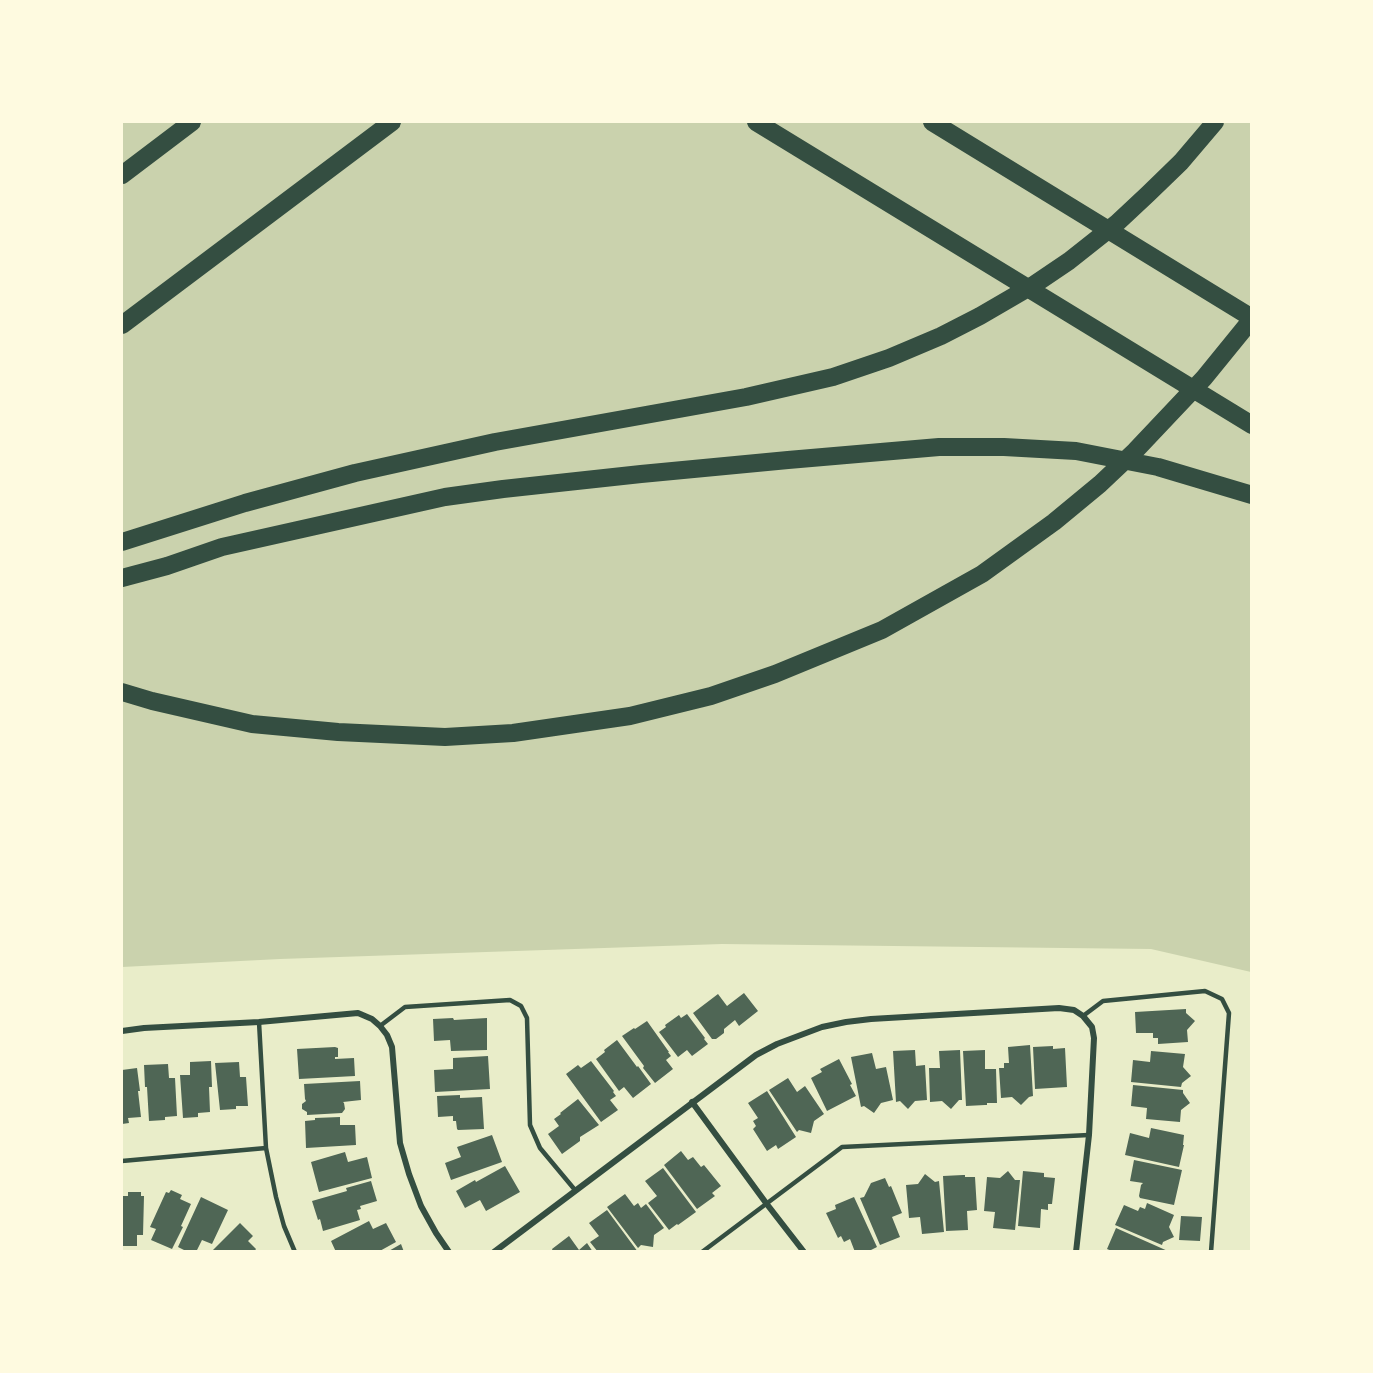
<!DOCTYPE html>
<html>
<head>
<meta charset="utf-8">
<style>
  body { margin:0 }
  #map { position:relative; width:1373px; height:1373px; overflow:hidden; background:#e9edc9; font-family:Merriweather,serif }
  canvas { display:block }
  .frame { position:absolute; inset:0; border:123px solid #fefae0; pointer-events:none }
</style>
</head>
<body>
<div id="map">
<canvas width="1373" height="1373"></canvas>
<div class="frame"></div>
</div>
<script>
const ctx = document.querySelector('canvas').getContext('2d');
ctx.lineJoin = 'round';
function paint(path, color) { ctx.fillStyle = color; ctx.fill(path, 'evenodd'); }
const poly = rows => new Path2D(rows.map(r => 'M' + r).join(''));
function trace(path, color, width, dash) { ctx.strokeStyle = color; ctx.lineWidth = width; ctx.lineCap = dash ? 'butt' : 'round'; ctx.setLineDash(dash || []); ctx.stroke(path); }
paint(poly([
  [122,122,1251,122,1251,972,1151,949,722,944,280,959,122,967]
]), '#cad2ad');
paint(poly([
  [744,993,758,1011,739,1026,735,1020,724,1029,724,1033,716,1039,712,1039,693,1013,718,994,727,1006],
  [1186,1009,1186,1013,1195,1021,1187,1030,1188,1042,1158,1044,1158,1038,1153,1038,1153,1033,1136,1033,1135,1012],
  [687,1014,705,1038,704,1039,708,1044,692,1056,687,1050,678,1057,659,1032,666,1027,665,1025,679,1015,681,1018],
  [453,1018,454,1020,487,1018,487,1050,451,1051,450,1040,434,1041,433,1019],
  [647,1021,669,1052,668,1052,671,1056,666,1060,673,1069,655,1083,643,1068,644,1066,622,1036,634,1028,635,1029],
  [617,1040,637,1067,638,1066,651,1084,633,1098,624,1087,619,1091,596,1059,605,1052,604,1050],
  [1030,1045,1033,1096,1029,1097,1021,1105,1012,1097,1001,1098,999,1068,1004,1068,1004,1063,1009,1063,1008,1047],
  [1053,1046,1053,1049,1065,1048,1067,1087,1035,1089,1033,1047],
  [335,1047,338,1048,338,1057,335,1057,335,1059,354,1058,355,1076,299,1079,297,1049],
  [915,1050,916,1066,925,1065,927,1100,915,1101,908,1109,900,1101,896,1102,893,1051],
  [960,1050,962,1100,959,1100,951,1109,942,1101,930,1102,929,1068,940,1068,939,1051],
  [985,1050,985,1069,996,1069,997,1103,987,1103,987,1105,985,1105,966,1106,963,1051],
  [1151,1051,1185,1054,1183,1067,1191,1076,1182,1083,1181,1087,1131,1082,1133,1060,1150,1062],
  [872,1053,876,1069,886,1067,893,1100,881,1103,874,1113,864,1106,861,1107,851,1057],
  [488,1056,490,1089,435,1092,434,1070,453,1069,453,1058],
  [839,1059,852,1084,850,1085,856,1096,827,1111,811,1078,822,1072,820,1069],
  [211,1061,212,1087,209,1087,210,1112,198,1113,198,1117,183,1118,180,1075,190,1075,190,1062],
  [591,1061,614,1091,613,1092,616,1096,610,1100,618,1110,601,1122,566,1074,578,1065,581,1068],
  [239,1062,240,1077,246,1077,248,1106,236,1106,236,1109,220,1110,215,1063],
  [168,1064,169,1078,175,1078,177,1116,165,1117,165,1120,149,1121,147,1087,145,1087,144,1065],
  [137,1068,140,1091,138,1091,141,1117,128,1118,129,1123,122,1124,122,1070],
  [788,1078,797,1092,805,1086,824,1114,814,1121,811,1133,799,1130,797,1132,769,1090],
  [360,1081,361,1100,343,1102,344,1103,345,1109,342,1113,307,1115,307,1112,302,1109,302,1104,306,1101,305,1099,304,1084],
  [1133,1085,1183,1090,1183,1093,1190,1103,1181,1110,1180,1122,1146,1119,1147,1108,1131,1106],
  [767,1091,796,1137,778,1149,776,1145,767,1151,753,1129,756,1126,753,1121,758,1118,748,1103],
  [460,1095,460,1098,482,1097,484,1129,458,1130,457,1129,456,1121,453,1121,453,1116,438,1117,437,1096],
  [578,1099,599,1125,580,1137,580,1141,562,1154,548,1134,559,1126,554,1119,561,1114,560,1113],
  [340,1117,340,1125,355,1125,356,1145,306,1148,305,1121,315,1120,315,1118],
  [1151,1128,1184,1135,1183,1145,1184,1145,1179,1167,1125,1155,1130,1133,1149,1138],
  [492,1135,502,1162,451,1180,445,1163,461,1157,457,1147],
  [681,1151,688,1160,693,1157,701,1167,704,1165,721,1186,712,1193,715,1196,697,1209,664,1165],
  [345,1152,348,1162,367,1157,372,1178,319,1192,311,1162],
  [1134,1160,1182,1170,1174,1205,1140,1198,1139,1196,1141,1185,1143,1183,1130,1181],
  [505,1166,520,1192,486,1211,480,1200,465,1208,456,1191,475,1180,476,1182],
  [663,1168,696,1212,678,1225,677,1224,669,1230,648,1203,657,1196,645,1181],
  [1008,1171,1015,1180,1020,1180,1015,1230,993,1228,995,1212,984,1211,987,1177,1000,1178],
  [1023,1171,1044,1173,1044,1177,1055,1178,1052,1204,1048,1204,1048,1210,1041,1209,1040,1228,1018,1226],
  [925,1174,935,1182,939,1181,944,1232,922,1234,920,1217,909,1218,906,1185,918,1184],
  [963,1175,965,1175,965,1177,975,1177,977,1210,967,1211,968,1230,946,1231,943,1176],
  [885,1178,889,1187,891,1186,902,1213,892,1217,900,1237,880,1245,860,1198,864,1197,871,1183],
  [371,1181,377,1201,360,1206,361,1209,357,1210,360,1220,323,1231,320,1219,318,1220,312,1201,347,1191,346,1188],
  [171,1190,182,1195,180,1199,191,1204,181,1226,183,1227,172,1249,151,1240,156,1229,150,1227,166,1192,169,1193],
  [128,1192,141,1192,141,1196,144,1196,143,1235,137,1235,137,1246,122,1246,122,1196,128,1196],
  [625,1194,634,1206,638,1203,641,1208,646,1204,664,1228,654,1235,653,1247,641,1245,638,1248,607,1207],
  [201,1197,228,1210,212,1244,202,1240,196,1252,188,1252,178,1247],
  [854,1197,877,1247,867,1252,855,1252,850,1239,844,1242,841,1236,838,1238,826,1213,836,1209,835,1205],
  [1147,1203,1174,1215,1169,1227,1174,1237,1163,1242,1162,1245,1115,1225,1124,1205,1138,1211,1140,1207,1145,1209],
  [607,1210,638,1252,598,1252,590,1242,599,1236,589,1223],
  [1181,1216,1202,1217,1200,1241,1179,1240],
  [369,1221,373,1229,386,1223,396,1242,378,1252,336,1252,331,1241],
  [240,1223,253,1236,248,1241,256,1249,254,1252,211,1252],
  [1116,1228,1170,1252,1114,1252,1107,1249],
  [569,1236,579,1250,587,1243,593,1252,553,1252,552,1249],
  [401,1244,404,1252,387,1252]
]), '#4f6655');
trace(poly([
  [1083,1016,1103,1001,1205,991,1222,999,1229,1013,1211,1252],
  [259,1022,266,1148,276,1197,284,1226,295,1252],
  [380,1026,405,1007,510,1000,521,1006,527,1018,530,1125,540,1148,575,1190],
  [122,1161,266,1148],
  [702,1252,842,1147,1089,1135]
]), '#344e41', 4.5);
trace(poly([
  [122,1031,144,1028,259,1022,358,1013,372,1019,380,1026,387,1035,392,1047,400,1143,409,1174,421,1206,436,1233,449,1252],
  [692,1102,766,1203,804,1252],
  [494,1252,756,1055,777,1044,822,1027,846,1022,871,1019,1059,1008,1074,1010,1083,1016,1092,1027,1094,1038,1089,1135,1076,1252]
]), '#344e41', 6);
trace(poly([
  [756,122,1252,425],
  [932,122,1252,318],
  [122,175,192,122],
  [122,325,392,122],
  [122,542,245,503,355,473,495,442,746,397,833,377,889,358,941,336,980,316,1035,284,1069,261,1117,223,1148,194,1181,162,1215,122],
  [122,578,167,566,222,547,445,497,503,489,641,474,788,460,939,447,1004,447,1076,451,1158,467,1252,495],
  [122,692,152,701,252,724,338,732,445,737,513,733,630,716,711,696,775,674,882,630,982,574,1054,522,1100,484,1135,451,1204,378,1252,319]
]), '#344e41', 18);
</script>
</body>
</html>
